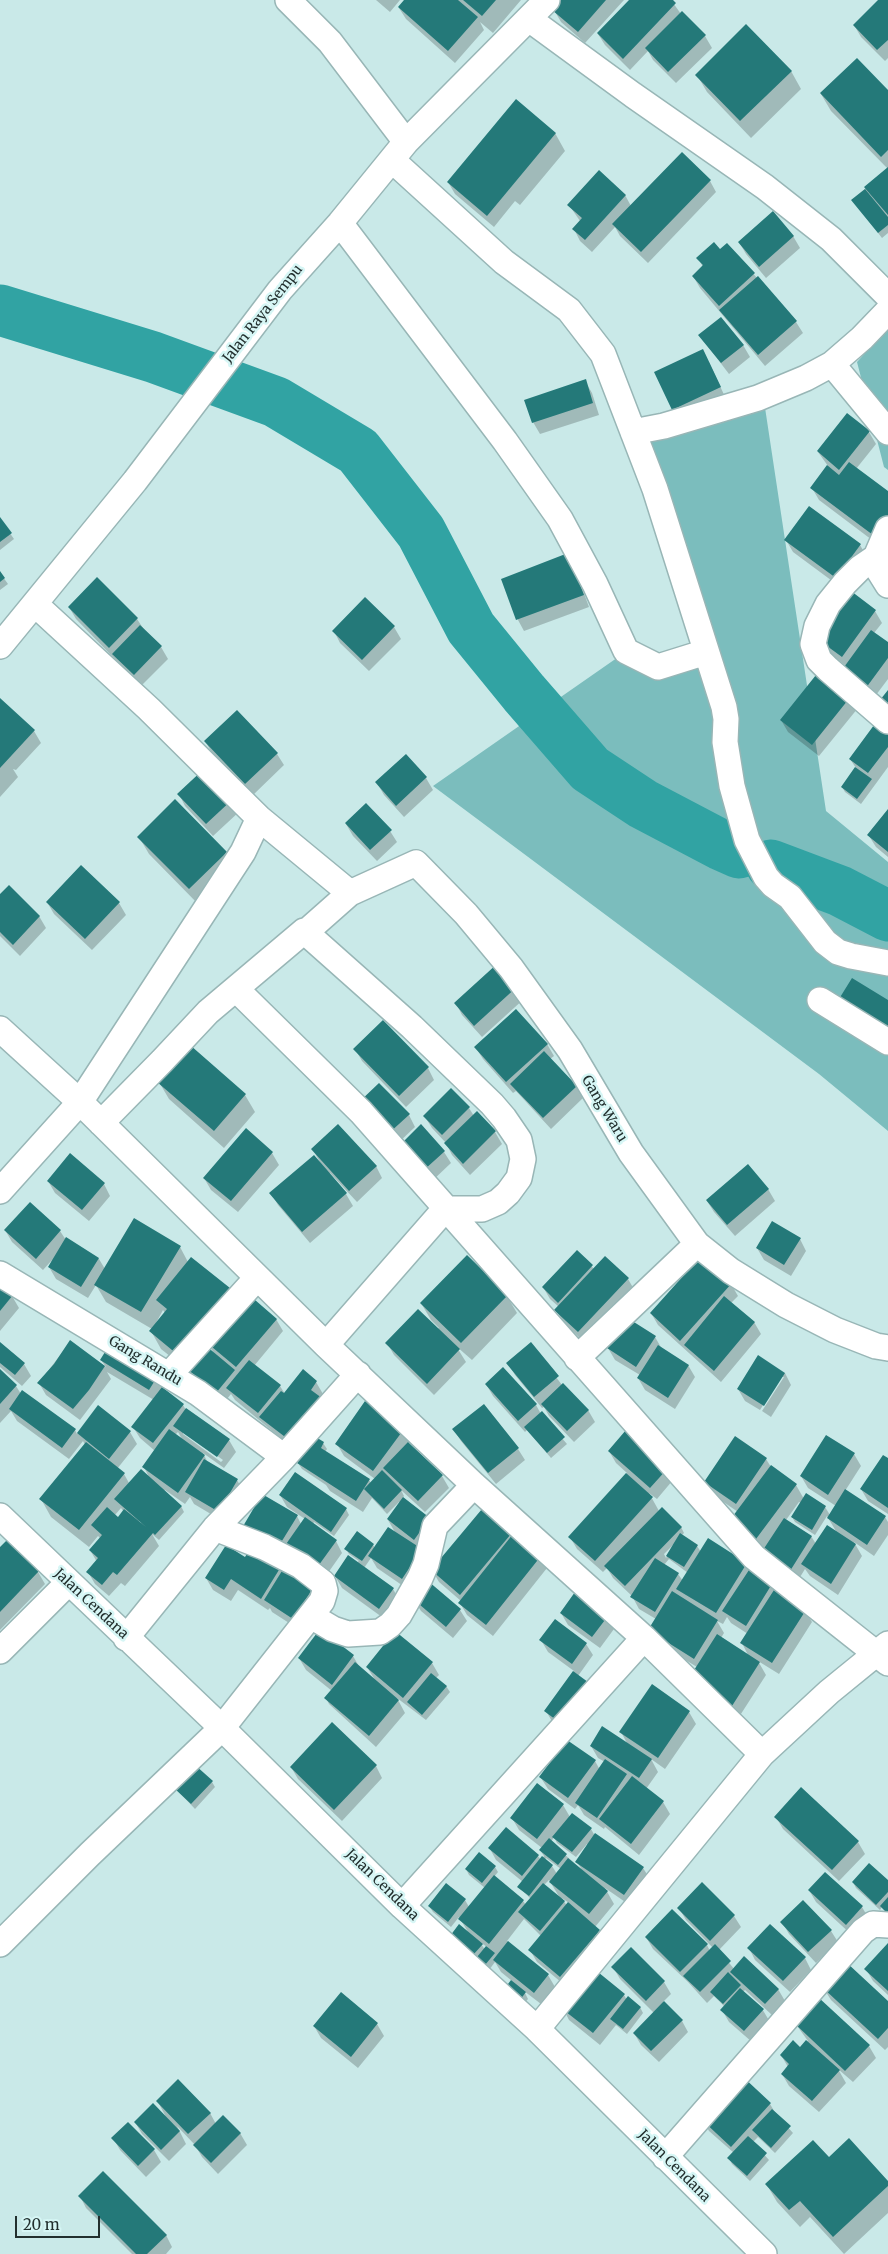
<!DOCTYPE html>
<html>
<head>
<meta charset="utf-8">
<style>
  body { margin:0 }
  #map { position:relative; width:888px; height:2254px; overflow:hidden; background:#c9e9e8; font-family:Merriweather,serif }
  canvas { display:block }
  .scale { position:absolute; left:15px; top:2216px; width:85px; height:22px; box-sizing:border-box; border:2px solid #222f2e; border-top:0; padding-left:6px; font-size:15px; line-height:18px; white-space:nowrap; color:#222f2e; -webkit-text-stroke:4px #d6f6f5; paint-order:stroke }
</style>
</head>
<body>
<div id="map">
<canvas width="888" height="2254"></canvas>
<div class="scale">20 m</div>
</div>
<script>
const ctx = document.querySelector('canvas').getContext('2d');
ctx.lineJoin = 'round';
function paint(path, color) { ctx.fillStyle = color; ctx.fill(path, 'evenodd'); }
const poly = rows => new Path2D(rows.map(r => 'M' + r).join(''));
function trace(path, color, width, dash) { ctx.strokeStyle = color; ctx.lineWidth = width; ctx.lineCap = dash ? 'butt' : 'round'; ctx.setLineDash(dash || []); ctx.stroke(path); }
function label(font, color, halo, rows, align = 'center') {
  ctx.font = font + ' Merriweather,serif'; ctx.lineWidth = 5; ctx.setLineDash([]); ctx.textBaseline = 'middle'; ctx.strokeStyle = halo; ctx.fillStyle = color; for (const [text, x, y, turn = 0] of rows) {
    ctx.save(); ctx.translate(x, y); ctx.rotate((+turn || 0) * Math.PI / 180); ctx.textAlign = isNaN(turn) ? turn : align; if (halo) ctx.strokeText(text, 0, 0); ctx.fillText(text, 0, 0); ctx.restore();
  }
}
paint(poly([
  [888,328,888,470,884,467,857,362],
  [764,401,826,811,888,862,888,1131,819,1074,433,786,624,653,659,670,714,653,642,433]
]), '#7bbdbd');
paint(poly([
  [376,0,400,0,390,12],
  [406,0,521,0,493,33,480,22,484,30,455,63,406,19,399,8],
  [563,0,624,0,585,43,561,22,554,10],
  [631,0,671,0,681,14,705,36,712,48,676,83,653,60,648,51,630,70,605,45,598,34],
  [880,0,888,0,888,58,885,61,861,37,854,25],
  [791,71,801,89,751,138,707,92,697,75],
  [888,92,888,233,882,238,852,200,888,169,831,111,821,94],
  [555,133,565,151,520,205,515,201,494,227,455,194,448,182],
  [710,181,716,192,648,263,620,236,615,227,592,252,580,241,574,229,580,221,569,205,625,195,631,206],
  [793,236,800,248,766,278,746,254,739,242],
  [727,244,796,322,803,333,765,366,700,288,693,276,703,267,698,258,720,251],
  [700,336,743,345,750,357,729,374],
  [709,362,726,399,679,421,673,409],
  [585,381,592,393,599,415,540,434,533,422],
  [848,415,869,432,876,444,856,469,888,493,888,536,880,546,819,500,812,488,828,466,818,452],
  [0,519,14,539,0,550],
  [786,540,860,545,867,557,843,589,793,552],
  [574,566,589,607,524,631,518,620,503,579],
  [0,573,8,584,0,590],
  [97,579,137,619,145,631,161,647,168,659,141,686,76,619,69,607],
  [366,599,394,627,401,639,369,671,340,643,334,631],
  [875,611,882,623,874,633,888,644,888,679,870,703,846,666,825,650,818,638],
  [851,696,858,708,819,756,788,732,781,720],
  [0,700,34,731,41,743,16,770,13,769,18,777,0,797],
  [888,731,888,767,861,804,845,792,842,787,856,768,850,759],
  [205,741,277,754,284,765,253,795,212,753],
  [206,769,240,811,213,836,185,806,179,794],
  [426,778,433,790,404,817,384,795,377,783],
  [888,811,888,857,876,847,869,836],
  [346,824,390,831,397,842,377,861,353,836],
  [139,837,226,852,236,870,200,906,149,854],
  [0,896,39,916,46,928,20,956,0,936],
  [47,902,119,903,126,915,92,950,54,914],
  [518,986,525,998,482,1037,462,1015,456,1003],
  [547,1044,554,1056,550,1059,576,1086,583,1098,551,1129,516,1091,513,1093,483,1059,476,1048],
  [355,1049,428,1068,434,1080,406,1107,362,1061],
  [159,1082,245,1095,255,1112,224,1148,169,1099],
  [469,1108,474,1116,495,1132,502,1144,470,1175,452,1155,446,1143,432,1128,425,1117],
  [366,1115,409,1115,415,1127,396,1145],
  [313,1150,376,1166,382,1178,357,1202,330,1173,329,1174,346,1194,353,1206,310,1243,278,1205,271,1193,321,1164],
  [444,1152,451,1163,431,1182,408,1157],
  [272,1153,279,1165,238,1212,211,1190,204,1178],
  [48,1181,104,1184,110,1196,89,1221,55,1193],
  [768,1189,775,1201,735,1236,714,1212,707,1201],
  [30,1203,60,1231,66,1240,99,1259,105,1269,180,1247,188,1262,191,1259,229,1289,238,1305,276,1319,283,1331,254,1366,280,1386,285,1394,303,1371,316,1382,323,1394,320,1398,313,1437,323,1443,327,1449,325,1452,369,1480,371,1483,375,1479,344,1456,337,1444,366,1402,412,1438,408,1444,442,1476,449,1488,425,1512,401,1490,404,1496,402,1499,429,1519,409,1590,377,1568,371,1558,364,1568,393,1589,400,1601,386,1620,342,1588,335,1576,359,1561,349,1554,346,1549,373,1545,375,1548,396,1534,388,1520,400,1503,399,1502,387,1514,372,1498,363,1512,330,1491,326,1485,302,1469,298,1463,311,1442,300,1454,235,1400,231,1394,223,1404,194,1380,190,1372,161,1349,151,1331,152,1329,106,1302,96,1285,88,1298,56,1279,49,1267,52,1260,43,1270,12,1242,5,1230],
  [163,1310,165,1313,157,1324,156,1323],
  [209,1345,215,1355,207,1348],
  [800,1239,806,1251,791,1276,764,1260,757,1248],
  [577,1251,594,1269,628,1279,635,1291,585,1343,563,1322,556,1310,559,1307,550,1299,543,1287],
  [731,1284,738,1296,731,1303,754,1322,761,1334,721,1382,658,1325,651,1313],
  [0,1287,12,1296,19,1308,0,1331],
  [507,1296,517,1313,472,1360,456,1346,466,1362,434,1395,394,1355,387,1343,439,1328,431,1320,421,1303],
  [655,1337,662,1349,688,1365,695,1377,675,1409,645,1390,638,1378,640,1375,615,1360,608,1348],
  [70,1342,106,1367,101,1360,111,1345,165,1387,163,1389,183,1405,186,1410,229,1440,236,1452,224,1468,203,1453,208,1463,237,1480,244,1492,226,1523,194,1504,190,1497,185,1504,165,1490,164,1491,181,1506,184,1512,159,1540,152,1534,159,1546,125,1586,121,1583,109,1596,95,1584,88,1572,97,1562,90,1550,101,1539,98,1536,89,1547,51,1517,41,1499,85,1445,83,1441,69,1459,17,1421,11,1411,0,1423,0,1371,16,1386,21,1394,75,1430,77,1434,98,1407,130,1432,137,1444,117,1469,124,1474,129,1483,149,1477,144,1467,155,1451,140,1438,133,1427,154,1400,107,1372,111,1379,80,1420,46,1395,39,1383],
  [183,1431,223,1460,221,1462,183,1434],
  [178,1432,183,1441,175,1435],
  [164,1494,166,1496,137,1527,135,1526],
  [121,1508,124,1512,118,1518,115,1515],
  [0,1343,24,1364,31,1376,22,1386,0,1367],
  [531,1344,562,1385,588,1410,595,1422,574,1442,549,1416,544,1407,542,1408,515,1375,508,1363],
  [785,1373,791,1385,771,1417,762,1411,784,1377,781,1377,760,1410,745,1401,738,1389],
  [486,1384,536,1405,541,1414,567,1444,551,1458,527,1430,525,1432,493,1396],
  [454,1430,518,1449,525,1460,496,1484,461,1441],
  [626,1432,673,1480,657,1499,649,1493,659,1511,681,1527,684,1533,681,1536,697,1546,701,1552,746,1563,752,1573,772,1585,775,1592,805,1611,812,1622,779,1674,758,1661,766,1675,739,1717,697,1667,656,1642,656,1619,639,1609,632,1596,613,1578,607,1568,603,1572,577,1549,570,1537,627,1473,616,1463,609,1451],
  [673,1545,674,1546,666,1558,664,1554],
  [669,1559,688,1573,683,1581,678,1574,664,1565],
  [727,1617,731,1623,748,1634,742,1643,749,1657,721,1638,724,1633,717,1621,723,1624],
  [735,1438,766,1459,771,1467,796,1485,804,1499,806,1495,825,1507,830,1515,836,1506,808,1488,801,1476,854,1454,861,1466,845,1491,885,1517,888,1522,888,1535,874,1556,854,1542,862,1556,838,1595,810,1576,805,1569,797,1582,739,1532,738,1512,712,1494,705,1482],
  [799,1502,801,1503,792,1517,795,1522,815,1535,827,1516,837,1533,816,1544,811,1536,786,1520],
  [888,1460,888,1514,868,1501,861,1489],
  [280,1495,346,1509,349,1515,334,1536,314,1522,313,1524,336,1541,342,1553,323,1580,250,1540,296,1514,301,1524,305,1519,287,1507],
  [487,1505,540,1557,547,1568,493,1636,467,1615,460,1603,461,1601,439,1582,432,1570],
  [0,1549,38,1572,45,1584,0,1630],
  [246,1559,286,1568,321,1597,300,1630,272,1612,270,1608,268,1610,238,1590,231,1601,213,1590,206,1578],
  [414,1600,460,1610,467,1621,453,1638,421,1611],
  [561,1613,607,1617,614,1629,600,1648,568,1625],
  [541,1640,586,1644,593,1655,578,1676,553,1723,546,1711,574,1671,548,1652],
  [353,1656,360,1668,375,1680,367,1667,432,1663,439,1675,436,1678,446,1686,450,1692,426,1720,397,1698,405,1713,376,1747,329,1704,326,1698,332,1691,306,1670,299,1658],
  [689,1712,696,1724,665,1769,651,1759,658,1772,646,1789,663,1802,670,1814,639,1855,605,1827,604,1829,584,1815,578,1805,575,1809,548,1789,541,1778,595,1761,600,1770,605,1762,598,1758,591,1746,628,1745,621,1732],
  [376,1766,382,1778,342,1821,298,1779,291,1767],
  [212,1782,215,1787,195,1809,175,1788],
  [563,1805,570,1817,591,1829,595,1836,643,1868,650,1879,631,1906,605,1888,614,1904,595,1927,606,1943,568,1988,537,1962,530,1950,541,1936,524,1919,507,1941,548,1975,555,1987,541,2004,524,1991,528,1999,523,2005,512,1981,501,1972,495,1962,489,1970,478,1958,477,1960,454,1942,468,1932,459,1917,451,1927,433,1912,429,1906,447,1885,465,1900,469,1907,485,1888,469,1875,466,1869,495,1867,498,1872,494,1877,523,1901,526,1905,531,1899,519,1887,523,1882,496,1860,490,1849,538,1856,541,1860,544,1856,540,1850,542,1848,519,1830,512,1818],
  [554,1837,557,1843,576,1857,587,1844,588,1845,577,1862,582,1870,551,1842],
  [546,1858,561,1869,557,1874,552,1866,545,1860],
  [549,1880,560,1898,544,1885],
  [562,1898,569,1903,567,1906],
  [480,1942,487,1947,485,1950],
  [776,1817,858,1842,865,1854,839,1881,783,1829],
  [853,1882,888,1882,888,1915,882,1907,880,1910,856,1888],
  [809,1890,862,1907,869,1919,853,1936,816,1902],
  [679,1908,734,1916,741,1927,719,1950,734,1969,778,1989,785,2001,772,2015,745,1990,743,1992,761,2007,770,2022,752,2042,729,2022,722,2010,725,2007,714,1996,707,2003,688,1982,653,1949,646,1937,707,1945,710,1951,713,1948,686,1920],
  [782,1922,831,1931,838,1942,816,1963,789,1934],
  [888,1945,888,1995,873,1981,866,1969],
  [749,1948,805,1958,811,1970,790,1992,755,1960],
  [613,1967,664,1982,671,1994,663,2002,682,2021,688,2032,659,2062,641,2045,634,2033,654,2013,620,1979],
  [824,1989,888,2002,888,2047,885,2050,831,2000],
  [624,1995,627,2000,640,2007,643,2013,627,2034,616,2025,600,2045,569,2020,563,2008],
  [795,2023,869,2046,876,2058,853,2082,838,2069,846,2083,819,2112,789,2086,782,2074,788,2067,781,2055,800,2049,808,2041],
  [377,2024,384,2036,358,2068,321,2038,314,2026],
  [158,2102,210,2113,216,2124,240,2133,247,2145,218,2174,202,2157,195,2145,177,2126,186,2144,169,2161,142,2134,135,2122,167,2119],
  [770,2104,776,2114,793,2133,775,2153,758,2137,753,2142,769,2160,750,2181,732,2164,729,2158,734,2153,709,2131,702,2119],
  [128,2124,154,2150,161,2162,146,2177,120,2150,113,2138],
  [829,2158,888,2182,888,2213,844,2254,810,2217,800,2227,777,2202,767,2185],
  [80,2196,166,2235,172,2247,166,2254,132,2254,86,2208]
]), '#0003');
trace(poly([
  [0,310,153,357,276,402,358,451,421,532,471,628,524,693,590,769,643,804,721,845,739,853],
  [771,865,840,891,888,916]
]), '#31a3a3', 51);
paint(poly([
  [404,0,458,0,478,17,448,51,398,7],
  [463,0,496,0,482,16],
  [561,0,606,0,578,32,552,10],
  [629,0,673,0,676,3,623,59,597,33],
  [878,0,888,0,888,40,877,50,853,25],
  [682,11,706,35,668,72,645,48],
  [746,24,792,71,740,121,695,75],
  [857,58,888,90,888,150,881,157,820,93],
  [516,99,556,133,487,216,447,182],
  [682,152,711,180,641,252,612,224],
  [888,167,888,215,864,187],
  [599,170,626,195,585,240,572,229,582,218,567,205],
  [865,189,888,217,888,225,878,233,851,200],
  [773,211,794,236,759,267,738,242],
  [714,242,720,249,727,243,755,273,719,306,692,276,703,265,696,258],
  [758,276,797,321,758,355,719,310],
  [721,317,744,345,721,363,698,335],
  [703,349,721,387,672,410,654,372],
  [586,379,593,403,532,423,524,400],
  [847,413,870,431,839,470,817,451],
  [849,462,888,491,888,516,873,535,810,488,827,465,839,475],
  [809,506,861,544,836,578,784,540],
  [0,517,12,533,0,542],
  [568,553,584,595,516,620,501,579],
  [0,571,5,578,0,582],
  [97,577,138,618,109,648,68,607],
  [851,591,876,610,842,657,816,638],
  [365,597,395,626,362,660,332,631],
  [140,625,162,646,134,675,112,654],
  [871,630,888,642,888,658,863,692,839,674],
  [820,670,852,695,812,745,780,720],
  [888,690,888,715,876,705],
  [0,698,35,730,0,768],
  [237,710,278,753,245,784,204,741],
  [877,721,888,729,888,747,868,773,849,759],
  [406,754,427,777,396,806,375,782],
  [206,767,234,798,206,824,177,794],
  [855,767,872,779,857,799,841,787],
  [175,799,227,852,189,889,137,837],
  [366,803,392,830,370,850,345,823],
  [888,809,888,852,867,835],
  [81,865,120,902,85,939,46,902],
  [9,885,40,916,13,945,0,932,0,894],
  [498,963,519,985,474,1026,454,1003],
  [852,978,888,1000,888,1040,834,1007],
  [516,1009,548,1044,506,1082,474,1047],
  [383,1020,429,1067,399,1096,353,1049],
  [190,1045,246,1094,214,1131,157,1082],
  [544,1051,577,1086,543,1118,510,1084],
  [379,1083,410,1114,388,1134,358,1103],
  [451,1088,470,1107,442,1135,423,1116],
  [477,1111,496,1131,463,1164,444,1143],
  [338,1124,377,1166,349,1191,311,1149],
  [421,1124,445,1151,424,1170,400,1145],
  [246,1128,273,1152,231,1201,203,1178],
  [70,1153,105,1183,82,1210,47,1181],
  [314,1155,347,1193,302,1232,269,1193],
  [748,1164,769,1189,727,1225,706,1200],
  [30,1202,61,1230,36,1259,4,1230],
  [134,1218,181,1246,141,1312,94,1285],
  [772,1221,801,1238,784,1265,756,1248],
  [66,1237,99,1258,81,1287,48,1267],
  [577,1250,593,1265,558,1303,542,1287],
  [467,1255,508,1295,461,1343,420,1303],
  [605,1256,629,1278,578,1332,554,1310],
  [701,1256,732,1283,680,1341,650,1313],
  [191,1257,230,1288,178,1355,149,1331,167,1309,156,1300],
  [0,1285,13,1295,0,1311],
  [247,1293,277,1319,236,1367,206,1342],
  [724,1296,755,1322,714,1371,684,1345],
  [418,1309,460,1349,427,1384,385,1343],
  [626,1317,656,1336,636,1367,607,1348],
  [70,1340,105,1366,89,1390,73,1409,37,1383,54,1364],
  [0,1342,25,1363,15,1375,0,1363],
  [531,1342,559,1376,534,1397,506,1363],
  [110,1344,159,1374,149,1390,100,1360],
  [205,1345,235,1370,216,1393,186,1368],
  [658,1345,689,1365,668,1398,637,1378],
  [758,1355,785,1373,764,1406,737,1389],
  [249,1360,281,1385,258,1413,226,1388],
  [503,1367,537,1404,518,1421,485,1384],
  [0,1369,17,1385,0,1404],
  [303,1369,317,1381,311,1390,326,1401,293,1443,259,1417,281,1391,284,1393],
  [563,1383,589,1410,567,1431,541,1404],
  [162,1387,184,1404,153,1443,131,1427],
  [22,1390,76,1429,62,1448,9,1409],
  [365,1401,407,1425,373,1471,335,1444],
  [484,1404,519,1448,488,1473,452,1429],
  [98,1405,131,1431,109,1459,77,1433],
  [186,1408,230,1439,217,1457,173,1426],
  [542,1411,565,1437,547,1453,524,1427],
  [169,1429,205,1455,178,1493,142,1467],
  [626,1430,668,1468,650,1488,608,1451],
  [826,1435,855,1453,828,1495,800,1476],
  [314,1436,324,1442,321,1448,370,1479,356,1501,297,1463],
  [735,1436,767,1458,736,1504,704,1482],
  [86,1442,125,1473,79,1530,39,1499],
  [408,1442,443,1475,418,1501,383,1468],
  [883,1455,888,1458,888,1508,860,1489],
  [204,1459,238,1479,219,1512,185,1492],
  [771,1465,797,1484,756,1539,730,1520],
  [141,1469,182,1506,155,1535,153,1533,117,1575,113,1572,102,1585,86,1572,98,1558,89,1550,102,1535,91,1525,107,1507,118,1517,124,1509,146,1527,114,1499],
  [382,1470,402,1490,384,1509,364,1489],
  [295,1472,347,1508,331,1532,279,1495],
  [626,1473,653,1497,595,1561,568,1537],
  [845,1489,886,1516,867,1545,827,1518],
  [806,1493,826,1506,812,1530,791,1517],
  [262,1494,298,1515,277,1549,242,1528],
  [403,1497,430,1518,414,1540,387,1519],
  [487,1503,516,1528,460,1595,431,1570],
  [662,1507,682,1527,625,1586,604,1566],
  [305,1517,337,1540,316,1569,284,1547],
  [784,1518,812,1536,790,1571,761,1553],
  [827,1525,856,1544,831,1584,801,1564],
  [388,1527,422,1549,402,1579,368,1556],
  [357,1531,374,1544,362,1561,344,1549],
  [680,1533,698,1545,684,1567,666,1556],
  [513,1534,541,1556,486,1625,458,1603],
  [708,1538,747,1563,716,1613,676,1589],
  [7,1540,39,1571,0,1612,0,1547],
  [226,1545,245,1557,252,1546,282,1565,261,1599,231,1579,224,1590,205,1578],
  [348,1555,394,1588,379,1609,334,1576],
  [655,1558,679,1573,655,1612,630,1597],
  [285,1566,315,1585,293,1619,264,1600],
  [749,1570,772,1584,746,1626,722,1611],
  [428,1581,461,1609,446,1627,413,1599],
  [774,1590,806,1610,772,1663,740,1643],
  [672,1591,718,1620,694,1659,648,1630],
  [575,1592,608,1616,592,1637,560,1613],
  [555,1619,587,1643,572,1664,539,1640],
  [320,1629,354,1655,332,1685,298,1658],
  [395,1631,433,1662,403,1698,366,1667],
  [717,1634,760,1662,732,1706,689,1678],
  [355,1662,399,1700,369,1736,324,1698],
  [573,1671,592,1685,563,1725,544,1711],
  [431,1673,447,1686,422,1715,407,1702],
  [652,1684,690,1711,658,1758,619,1732],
  [332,1722,377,1765,334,1810,290,1767],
  [602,1726,652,1759,639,1778,590,1746],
  [567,1740,596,1760,568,1798,539,1777],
  [605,1759,627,1774,597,1818,575,1803],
  [195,1765,213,1781,191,1804,174,1788],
  [632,1776,664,1801,631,1844,599,1819],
  [537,1783,564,1804,537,1839,510,1818],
  [801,1787,859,1841,832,1870,774,1817],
  [572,1813,592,1828,572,1852,552,1837],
  [506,1827,539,1855,522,1876,488,1848],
  [595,1833,644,1867,624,1895,575,1862],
  [549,1838,567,1854,558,1865,539,1850],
  [479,1852,496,1866,482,1883,465,1869],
  [542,1856,553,1865,529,1896,517,1887],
  [568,1858,608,1891,589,1914,549,1882],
  [869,1863,888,1880,888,1892,876,1905,852,1882],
  [825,1872,863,1906,846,1925,808,1890],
  [494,1875,524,1900,489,1944,458,1919],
  [702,1882,735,1915,710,1941,677,1908],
  [446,1883,466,1899,448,1922,428,1906],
  [543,1883,565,1901,540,1931,518,1912],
  [888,1897,888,1914,880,1906],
  [803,1900,832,1930,808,1952,780,1922],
  [568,1902,600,1930,560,1977,528,1950],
  [672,1909,708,1944,680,1972,645,1937],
  [459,1924,483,1944,473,1955,450,1936],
  [770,1924,806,1957,783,1981,747,1948],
  [508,1941,549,1974,534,1993,493,1960],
  [888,1943,888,1991,864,1969],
  [715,1944,731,1961,700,1992,683,1976],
  [486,1946,495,1953,485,1965,477,1957],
  [631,1947,665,1981,646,2001,611,1967],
  [744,1956,779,1989,765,2004,730,1972],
  [846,1962,888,2001,888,2028,878,2039,823,1988],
  [593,1968,625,1994,593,2033,561,2008],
  [728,1972,741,1985,723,2004,710,1992],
  [511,1980,526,1992,520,2000,505,1988],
  [740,1988,764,2009,744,2031,720,2010],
  [341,1992,378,2023,351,2057,313,2026],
  [628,1996,641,2007,623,2029,610,2019],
  [818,1997,870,2045,845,2071,794,2023],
  [664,2001,683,2020,651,2051,633,2033],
  [793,2040,800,2047,806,2040,840,2070,812,2101,781,2074,789,2064,780,2055],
  [741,2075,771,2103,731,2147,701,2119],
  [178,2079,211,2113,188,2134,156,2101],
  [153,2103,180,2131,161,2150,134,2122],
  [772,2109,791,2126,771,2148,752,2130],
  [223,2115,241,2133,211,2163,193,2145],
  [128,2122,155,2149,138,2166,111,2138],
  [748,2136,767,2153,747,2176,727,2158],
  [849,2138,888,2181,888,2186,833,2237,800,2201,789,2210,765,2184,813,2140,829,2157],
  [103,2171,167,2235,147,2254,136,2254,78,2196]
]), '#247979');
const minor = poly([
  [288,0,330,42,406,142],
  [529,19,633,95,765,187,831,239,888,296],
  [392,160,504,262,569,310,603,354,655,489,724,707,726,719,725,742,732,786,747,840,766,877,773,885,790,897,825,942,838,952,851,956,888,963],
  [340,223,505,441,560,519,595,584,626,651,658,667,706,652],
  [832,364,888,432],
  [633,432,664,426,758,398,806,378,832,364,862,338,888,311],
  [888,529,876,557,878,569,888,585],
  [876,557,860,568,845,583,828,604,817,626,813,644,819,660,828,669,888,721],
  [36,605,149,709,259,818,350,893],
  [0,646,135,481,280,290,340,223,406,142,547,0],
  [304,931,412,1027,492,1104,504,1118,519,1140,523,1159,519,1178,508,1193,498,1202,482,1209,445,1209,326,1345],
  [236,989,361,1112,754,1557,888,1663],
  [820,1000,888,1042],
  [0,1029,80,1102,326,1345,474,1485,644,1638,762,1754],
  [101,1123,162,1061,208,1012,304,931,307,931,350,893,416,863,466,914,511,968,570,1050,631,1153,697,1244,731,1271,786,1305,835,1330,876,1346,888,1348],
  [0,1191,80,1102,243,852,259,818],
  [0,1274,198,1393,284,1457],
  [577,1358,697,1244],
  [169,1375,257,1278],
  [0,1516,222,1728,402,1906,537,2029,764,2254],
  [311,1616,333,1629,348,1634,380,1632,390,1625,399,1615,420,1578,426,1564,435,1526,474,1485],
  [126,1638,215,1528,284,1457,358,1374],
  [0,1651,68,1583],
  [402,1906,644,1638],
  [0,1944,90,1854,222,1728,322,1601,325,1591,323,1583,301,1566,264,1547,215,1528],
  [537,2029,762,1754,829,1692,888,1644],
  [665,2157,863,1931,873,1924,888,1925]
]);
trace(minor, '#98b6b6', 28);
trace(minor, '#fff', 25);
label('14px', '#222f2e', '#d6f6f5', [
  ["Jalan Raya Sempu",263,314,-52],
  ["Gang Waru",604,1109,59],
  ["Gang Randu",145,1361,31],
  ["Jalan Cendana",91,1604,43],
  ["Jalan Cendana",382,1885,44],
  ["Jalan Cendana",674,2166,45]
]);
</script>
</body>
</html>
